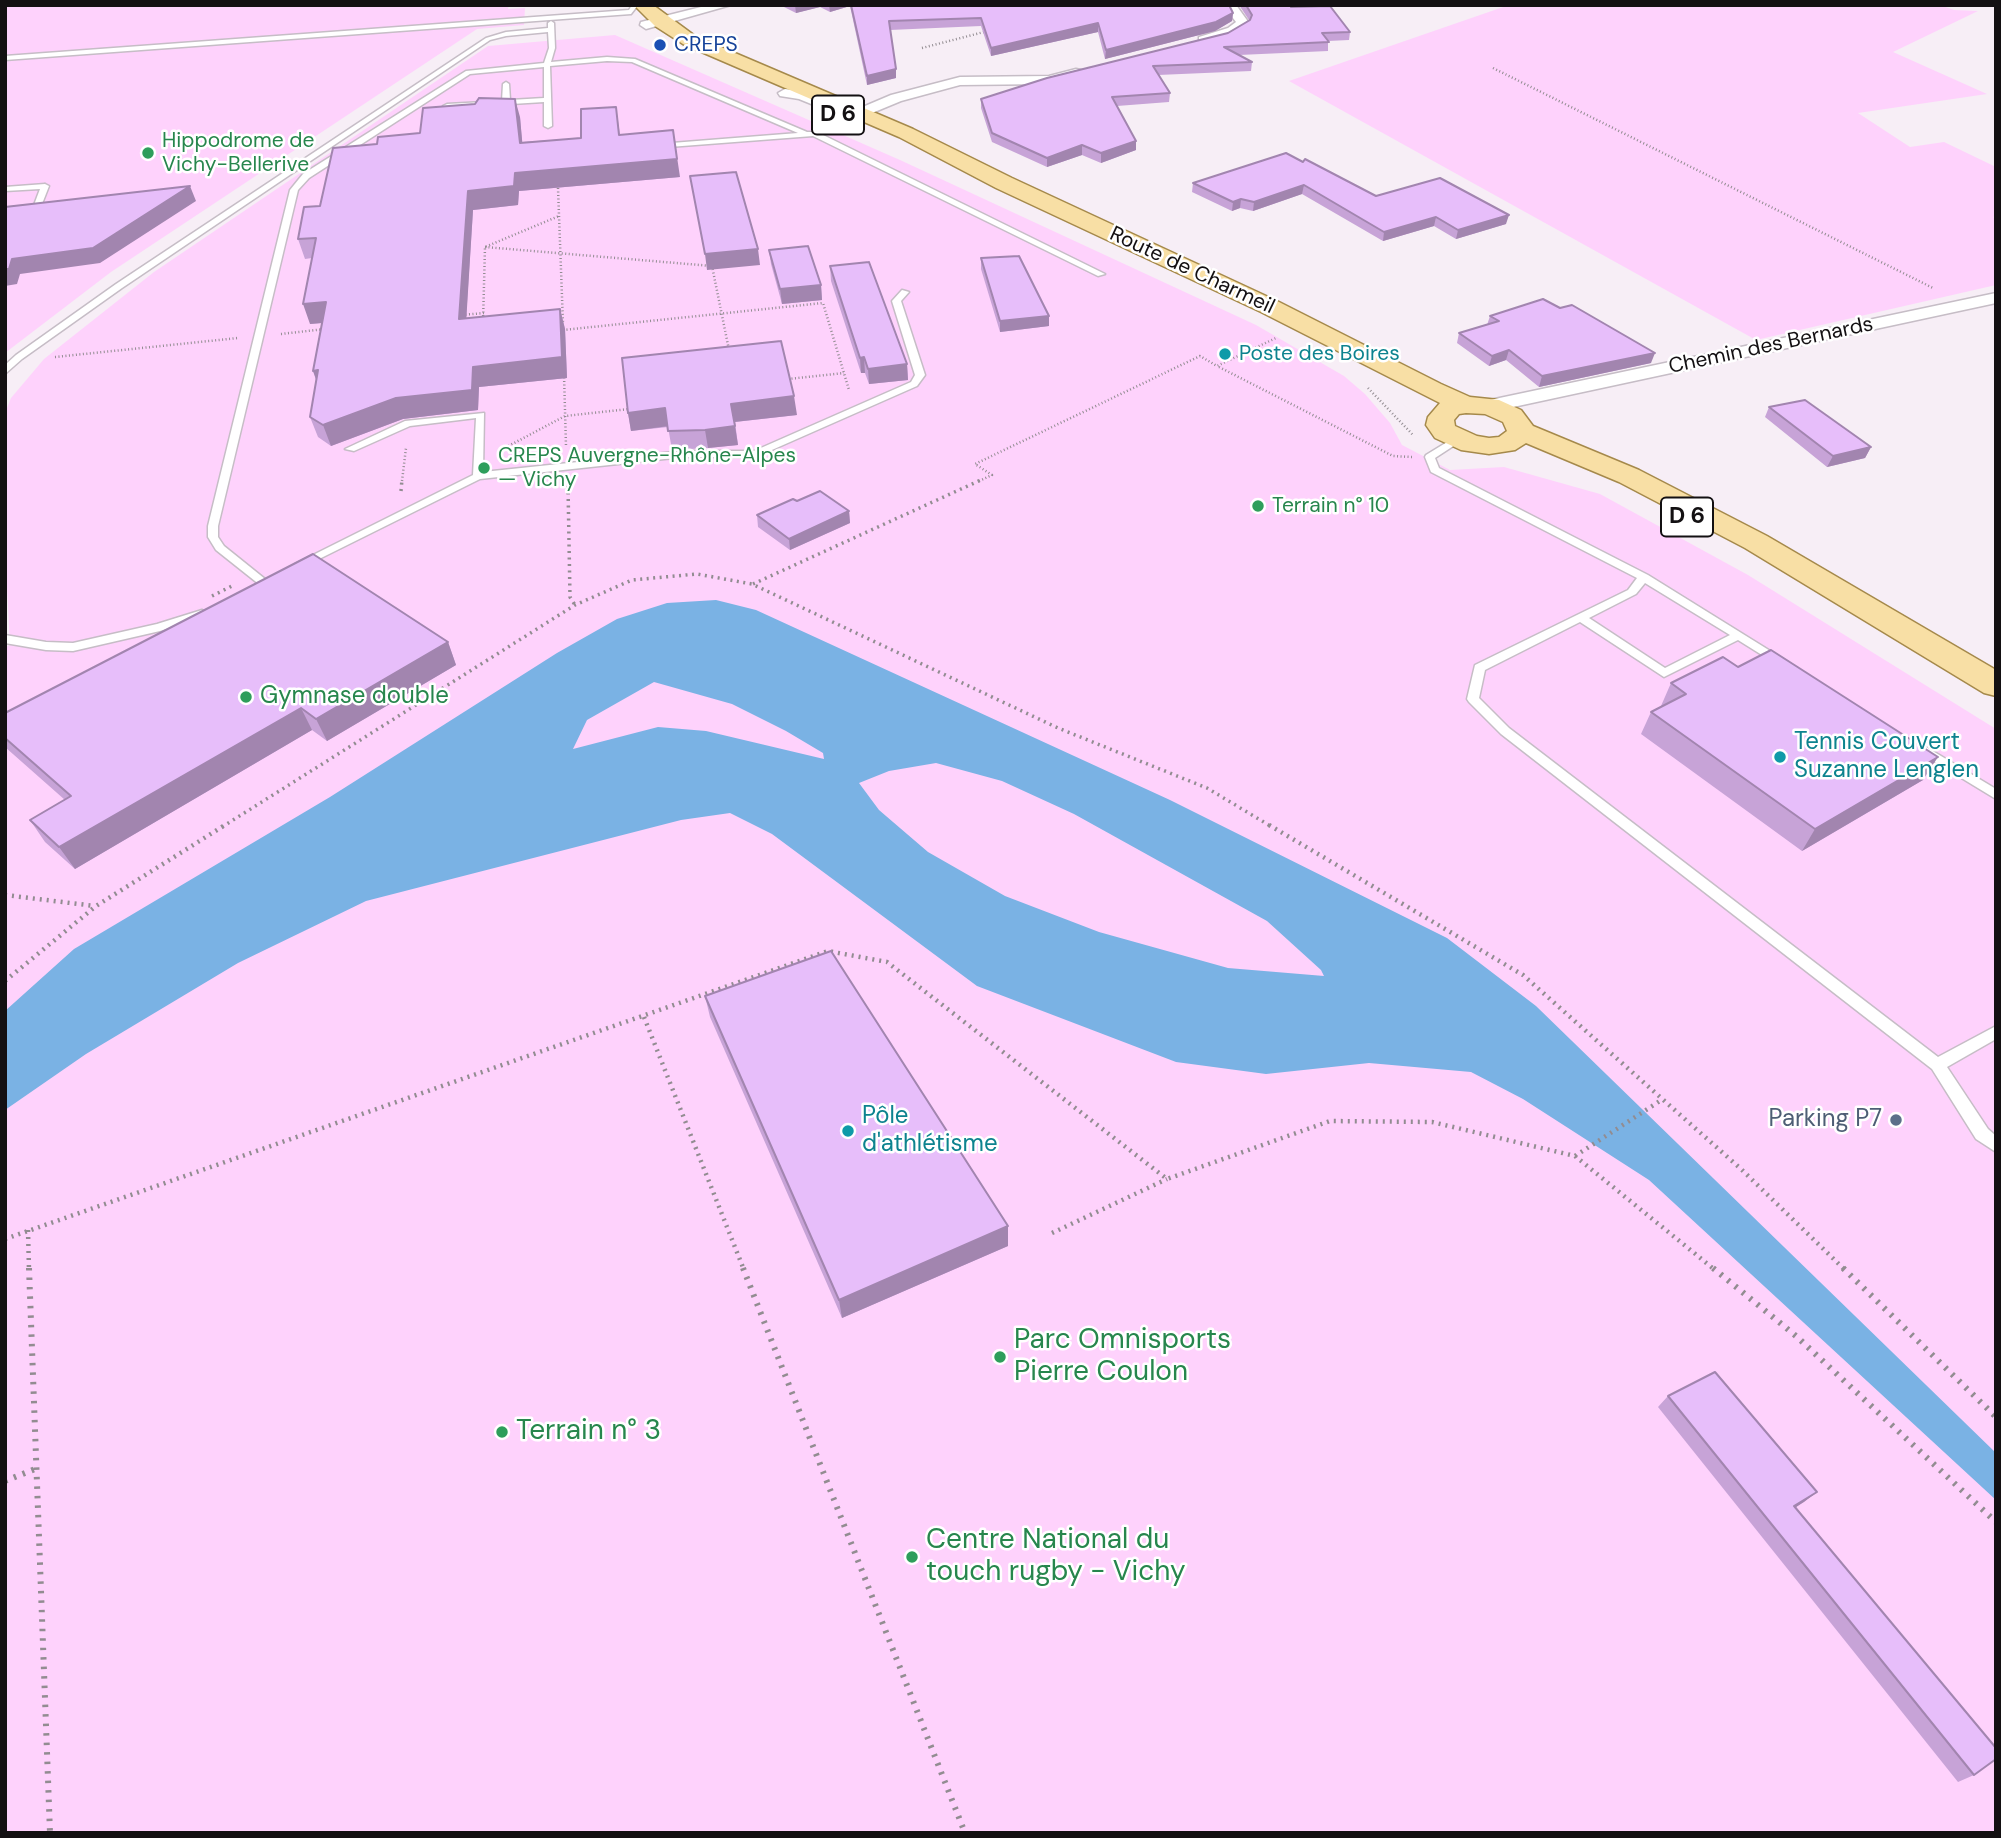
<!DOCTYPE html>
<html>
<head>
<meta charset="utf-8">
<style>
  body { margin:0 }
  #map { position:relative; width:2001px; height:1838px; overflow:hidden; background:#f7eef6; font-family:"DM Sans",sans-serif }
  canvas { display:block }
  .frame { position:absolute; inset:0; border:7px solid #131012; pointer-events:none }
</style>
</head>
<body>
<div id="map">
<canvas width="2001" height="1838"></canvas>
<div class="frame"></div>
</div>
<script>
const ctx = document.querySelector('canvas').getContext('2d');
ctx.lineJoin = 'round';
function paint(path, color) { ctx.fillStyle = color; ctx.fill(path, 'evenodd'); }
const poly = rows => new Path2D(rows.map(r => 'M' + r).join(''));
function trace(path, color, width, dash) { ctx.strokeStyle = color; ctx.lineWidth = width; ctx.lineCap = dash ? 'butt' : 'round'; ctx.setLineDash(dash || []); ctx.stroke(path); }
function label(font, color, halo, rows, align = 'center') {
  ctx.font = font + ' "DM Sans",sans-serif'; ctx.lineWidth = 5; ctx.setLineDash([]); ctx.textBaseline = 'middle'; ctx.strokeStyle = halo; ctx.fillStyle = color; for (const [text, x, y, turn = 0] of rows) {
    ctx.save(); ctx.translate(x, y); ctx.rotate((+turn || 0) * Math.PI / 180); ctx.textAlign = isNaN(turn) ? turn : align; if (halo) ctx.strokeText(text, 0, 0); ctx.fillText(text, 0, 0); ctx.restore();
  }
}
paint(poly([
  [5,5,509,5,508,9,525,8,524,25,477,29,471,33,111,272,5,353],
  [1509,5,1940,5,1954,10,1978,11,1893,52,1987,94,1858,113,1910,147,1944,142,1996,167,1996,216,1993,217,1996,219,1996,285,1756,340,1289,81],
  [615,35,900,160,1256,325,1344,376,1365,394,1390,423,1402,445,1450,470,1504,467,1600,494,1748,575,1996,729,1996,1833,5,1833,5,647,10,645,5,548,5,413,11,398,44,359,154,272,488,46]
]), '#fed2fc');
paint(poly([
  [716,600,756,610,1170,800,1447,938,1536,1006,1996,1453,1996,1500,1649,1180,1523,1099,1471,1072,1369,1063,1266,1074,1176,1062,977,986,772,834,730,813,681,820,366,901,238,963,86,1054,5,1110,5,1011,74,949,330,797,557,653,617,619,667,603],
  [654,682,732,704,786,731,823,753,824,759,706,731,658,727,573,749,587,720],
  [936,763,1002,781,1074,814,1267,921,1321,970,1324,976,1228,968,1099,932,1005,896,928,852,879,810,859,783,889,771]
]), '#7ab2e4');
const service = poly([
  [632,5,638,5,631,14,5,60,5,56,629,10,632,5],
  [551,21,554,23,555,48,551,62,607,57,635,59,807,132,817,132,1105,274,1098,276,813,136,656,148,655,146,659,144,798,133,632,62,607,61,550,66,552,126,548,128,544,126,544,102,447,108,443,106,447,104,502,101,503,84,506,82,509,84,510,100,544,98,544,67,470,74,309,178,298,190,218,526,218,537,224,546,270,583,264,586,260,585,216,550,208,537,208,526,290,190,303,174,466,71,544,63,549,48,548,32,506,36,490,40,122,288,22,359,5,374,5,365,16,355,116,284,486,38,506,32,548,28,548,23,551,21],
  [45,184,49,186,40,209,5,212,5,208,34,205,40,189,5,191,5,187,45,184],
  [902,290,909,292,901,301,925,375,917,386,756,457,683,457,480,479,305,566,297,566,295,564,473,475,476,418,410,426,354,451,345,449,405,421,484,413,483,472,683,451,754,451,911,382,915,375,892,301,902,290],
  [1457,436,1462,439,1461,441,1435,458,1439,468,1648,575,1788,662,1786,665,1778,665,1738,640,1664,677,1580,622,1485,670,1479,698,1509,728,1938,1057,1996,1026,1996,1039,1947,1067,1988,1129,1996,1136,1996,1152,1976,1139,1932,1069,1501,734,1469,702,1467,699,1475,665,1628,590,1637,578,1431,472,1425,457,1426,455,1457,436],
  [1645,583,1730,635,1665,668,1589,618,1636,594,1645,583],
  [202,610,206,612,206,616,160,631,73,651,46,650,5,643,5,635,46,642,73,643,157,624,202,610],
  [1921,744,1996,789,1996,799,1917,751,1915,748,1921,744]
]);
const minor = poly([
  [709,5,731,5,646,29,640,25,641,22,709,5],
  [1223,5,1236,5,1249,23,1238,34,1204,44,1199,43,1199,37,1228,28,1236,22,1223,5],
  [1076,69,1081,70,1081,76,1049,84,960,85,901,101,860,118,836,114,799,99,780,96,778,93,785,89,802,91,844,107,858,109,891,95,960,77,1049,76,1076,69],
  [1996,293,1996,303,1490,412,1480,406,1490,400,1996,293]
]);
const primary = poly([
  [634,5,653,5,695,36,913,129,1012,178,1279,302,1441,384,1470,397,1499,400,1521,410,1533,426,1639,470,1767,536,1996,670,1996,696,1984,693,1745,548,1619,482,1526,443,1515,450,1489,454,1461,450,1435,438,1426,425,1428,417,1440,403,1261,312,996,188,899,137,683,44,655,26,634,5],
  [1466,413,1485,414,1503,422,1507,431,1499,437,1489,438,1477,436,1455,426,1454,420,1459,414,1466,413]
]);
trace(service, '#c6bdc6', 3);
trace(minor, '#c6bdc6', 3);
trace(primary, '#a5894b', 3);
trace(poly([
  [922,48,988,31],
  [1493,68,1933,288],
  [558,188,563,324],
  [485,247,712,266,729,350],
  [462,315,484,313],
  [483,323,485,247,559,216],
  [563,330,823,303,849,390],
  [281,334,325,329],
  [55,357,238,338],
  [1219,367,1393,456,1412,457],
  [564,374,566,446],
  [788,379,844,373],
  [1368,388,1413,435],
  [499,451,565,416,629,409],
  [402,481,406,448],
  [979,481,992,475,975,464,1200,356,1217,366,1276,338]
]), '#928c91', 2.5, [1, 2.5]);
trace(poly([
  [568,486,570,597,575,605],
  [401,491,402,479],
  [753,584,983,479],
  [212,596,232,586],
  [222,827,575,605,632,580,697,574,752,584,1058,728,1207,788,1272,827]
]), '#928c91', 3.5, [2, 4.5]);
trace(poly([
  [1269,825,1523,975,1741,1169,1845,1270],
  [5,895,95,906],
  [5,981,96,906,225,825],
  [644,1017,744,1270],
  [1575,1156,1663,1099],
  [28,1230,29,1270],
  [1052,1233,1167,1179],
  [5,1239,828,951,887,962,1167,1179,1330,1121,1432,1122,1575,1156,1715,1270]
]), '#928c91', 4.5, [2, 5]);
trace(poly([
  [29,1268,50,1833],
  [743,1268,965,1833],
  [1713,1268,1796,1336,1996,1522],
  [1843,1268,1996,1417],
  [5,1481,35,1469]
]), '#928c91', 6, [2.5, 7]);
paint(service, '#fff');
paint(minor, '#fff');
paint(primary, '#f8dfa5');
paint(poly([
  [780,5,1229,5,1233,13,1232,21,1215,31,1105,59,1098,32,991,56,981,26,890,30,896,78,867,85,850,6,830,12,820,7,796,13],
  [1239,5,1290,5,1291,7,1350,32,1349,40,1328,41,1328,51,1239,55,1252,62,1251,71,1158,75,1170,93,1169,102,1117,106,1136,141,1136,150,1101,163,1082,155,1047,167,992,142,981,108,981,99,1228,33,1249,20],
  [616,107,620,135,680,177,519,191,518,205,473,210,466,319,560,309,565,329,567,378,479,387,478,410,403,419,331,446,318,437,310,417,316,380,313,371,322,323,310,324,312,258,305,259,298,239,320,206,377,144,420,133,520,117,522,142,581,138],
  [1303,162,1376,196,1506,224,1456,239,1434,226,1383,241,1302,194,1253,211,1240,208,1232,211,1192,192,1193,183],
  [769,250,821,285,822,300,782,304,771,264],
  [981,258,1049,326,1000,332,981,269],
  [830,266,907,364,908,380,869,384,865,373,861,373,831,281],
  [1490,316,1651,363,1539,387,1506,360,1489,366,1457,343,1459,333,1487,325],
  [1769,407,1871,447,1865,458,1827,467,1765,417],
  [628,413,797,415,735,422,738,445,708,448,672,450,668,427,631,431],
  [849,511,850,523,790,550,758,527,757,515],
  [448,642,456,665,327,741,312,730,75,869,45,842,30,820,65,800,5,747,5,713],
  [1738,667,1923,780,1802,851,1641,734,1651,712,1662,706,1661,706,1671,683],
  [705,996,1008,1226,1008,1246,842,1318,710,1017],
  [1668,1396,1817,1492,1796,1507,1974,1775,1958,1782,1658,1407]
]), '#c7a3d7');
paint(poly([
  [795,5,820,5,820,7,796,13],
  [829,5,850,5,850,6,830,12],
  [1233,13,1232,21,1215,31,1105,59,1106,50],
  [1098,23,1098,32,991,56,991,48],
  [896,69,896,78,867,85,867,76],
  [515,99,520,117,524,161,520,143],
  [673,130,680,177,519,191,518,205,473,210,465,340,459,319,468,191,515,173],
  [1136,141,1136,150,1101,163,1101,153],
  [1082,145,1082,155,1047,167,1047,158],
  [1304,185,1302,194,1253,211,1254,202],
  [190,186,196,201,100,263,20,274,17,284,5,286,5,269,12,259],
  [1241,199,1240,208,1232,211,1233,202],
  [1509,215,1506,224,1456,239,1458,230],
  [1436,217,1434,226,1383,241,1384,232],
  [758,249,760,265,707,270,705,254],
  [821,285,822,300,782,304,780,289],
  [326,302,333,322,310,324,303,304],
  [560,309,565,329,567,378,479,387,478,410,403,419,331,446,323,425,473,367],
  [1049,316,1049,326,1000,332,1000,321],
  [1509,350,1506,360,1489,366,1492,356],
  [1655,353,1651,363,1539,387,1542,376],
  [864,357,865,373,861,373,860,358],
  [907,364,908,380,869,384,868,369],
  [318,370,321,392,313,371],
  [794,396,797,415,734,422,731,404],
  [665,408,669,426,631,431,628,413],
  [735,426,738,445,708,448,705,430],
  [1871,447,1865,458,1827,467,1833,456],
  [849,511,850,523,790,550,789,539],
  [448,642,456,665,327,741,316,719],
  [301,708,312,730,75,869,59,847],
  [1938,757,1923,780,1802,851,1815,829],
  [1008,1226,1008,1246,842,1318,839,1300],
  [1817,1492,1804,1502,1782,1516,1794,1506]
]), '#a285af');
const building = poly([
  [851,5,1229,5,1233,13,1216,22,1106,50,1098,23,991,48,981,18,889,21,896,69,867,76,851,5],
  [1246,5,1290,5,1291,7,1330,6,1350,32,1322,33,1329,42,1224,47,1252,62,1153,66,1170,93,1112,97,1136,141,1101,153,1082,145,1047,158,992,133,981,99,1047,78,1228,33,1250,20,1252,15,1246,5],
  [479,98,515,99,520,143,581,138,581,109,616,107,619,135,673,130,677,159,515,173,514,186,468,191,459,319,560,309,562,357,473,367,472,390,396,398,323,425,310,417,318,370,313,371,326,302,303,304,316,238,298,239,304,207,320,206,333,148,377,144,378,137,420,133,423,108,475,104,479,98],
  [1286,153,1303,162,1305,159,1376,196,1440,178,1509,215,1458,230,1436,217,1384,232,1304,185,1254,202,1241,199,1233,202,1193,183,1286,153],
  [736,172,758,249,705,254,690,176,736,172],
  [190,186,93,248,12,259,9,269,5,269,5,207,190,186],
  [808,246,821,285,780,289,769,250,808,246],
  [1019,256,1049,316,1000,321,981,258,1019,256],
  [869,262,907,364,868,369,864,357,860,358,830,266,869,262],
  [1543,299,1560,308,1572,305,1655,353,1542,376,1509,350,1492,356,1459,333,1499,321,1490,316,1543,299],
  [781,341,794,396,731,404,735,426,705,430,668,431,665,408,628,413,622,358,781,341],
  [1805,400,1871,447,1833,456,1769,407,1805,400],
  [820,491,849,511,789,539,757,515,793,499,797,501,820,491],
  [313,554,448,642,316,719,301,708,59,847,30,820,71,796,5,738,5,713,313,554],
  [1771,650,1938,757,1815,829,1651,712,1686,694,1671,683,1723,657,1738,667,1771,650],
  [831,951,1008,1226,839,1300,705,996,831,951],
  [1715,1372,1817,1492,1794,1506,1996,1748,1996,1759,1974,1775,1668,1396,1715,1372]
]);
paint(building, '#e7befa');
trace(building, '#a285af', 2);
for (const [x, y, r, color] of [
  [660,45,7,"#1a4fb4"],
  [148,153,7,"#2e9e5b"],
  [1225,354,7,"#0f9aa8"],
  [484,468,7,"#2e9e5b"],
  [1258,506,7,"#2e9e5b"],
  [246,697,7,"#2e9e5b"],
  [1780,757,7,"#0f9aa8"],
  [1896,1120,7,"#5c6f8a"],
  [848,1131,7,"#0f9aa8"],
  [1000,1357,7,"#2e9e5b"],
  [502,1432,7,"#2e9e5b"],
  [912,1557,7,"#2e9e5b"]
]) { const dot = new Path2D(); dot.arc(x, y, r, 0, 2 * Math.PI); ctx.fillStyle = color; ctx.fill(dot); trace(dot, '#fff', 2.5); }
label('21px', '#164399', '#fff', [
  ["CREPS",674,45]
], 'left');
label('21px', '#27864d', '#fff', [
  ["Hippodrome de",162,141],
  ["Vichy-Bellerive",162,165],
  ["CREPS Auvergne-Rhône-Alpes",498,456],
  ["— Vichy",498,480],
  ["Terrain n° 10",1272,506]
], 'left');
label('21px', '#131012', '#fff', [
  ["Route de Charmeil",1192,271,25],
  ["Chemin des Bernards",1771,346,-12]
]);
label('21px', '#0d838f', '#fff', [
  ["Poste des Boires",1239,354]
], 'left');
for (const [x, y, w] of [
  [838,115,52],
  [1687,517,52]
]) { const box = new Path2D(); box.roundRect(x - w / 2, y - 19.5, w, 39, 5); ctx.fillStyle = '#fff'; ctx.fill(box); trace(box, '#131012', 2); }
label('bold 23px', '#131012', null, [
  ["D 6",838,115],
  ["D 6",1687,517]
]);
label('24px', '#27864d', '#fff', [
  ["Gymnase double",260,697]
], 'left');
label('24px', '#0d838f', '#fff', [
  ["Tennis Couvert",1794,743],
  ["Suzanne Lenglen",1794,771],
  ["Pôle",862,1117],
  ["d'athlétisme",862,1145]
], 'left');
label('24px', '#4e5e75', '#fff', [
  ["Parking P7",1882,1120]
], 'right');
label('28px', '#27864d', '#fff', [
  ["Parc Omnisports",1014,1341],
  ["Pierre Coulon",1014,1373],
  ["Terrain n° 3",516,1432],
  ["Centre National du",926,1541],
  ["touch rugby - Vichy",926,1573]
], 'left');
</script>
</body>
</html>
